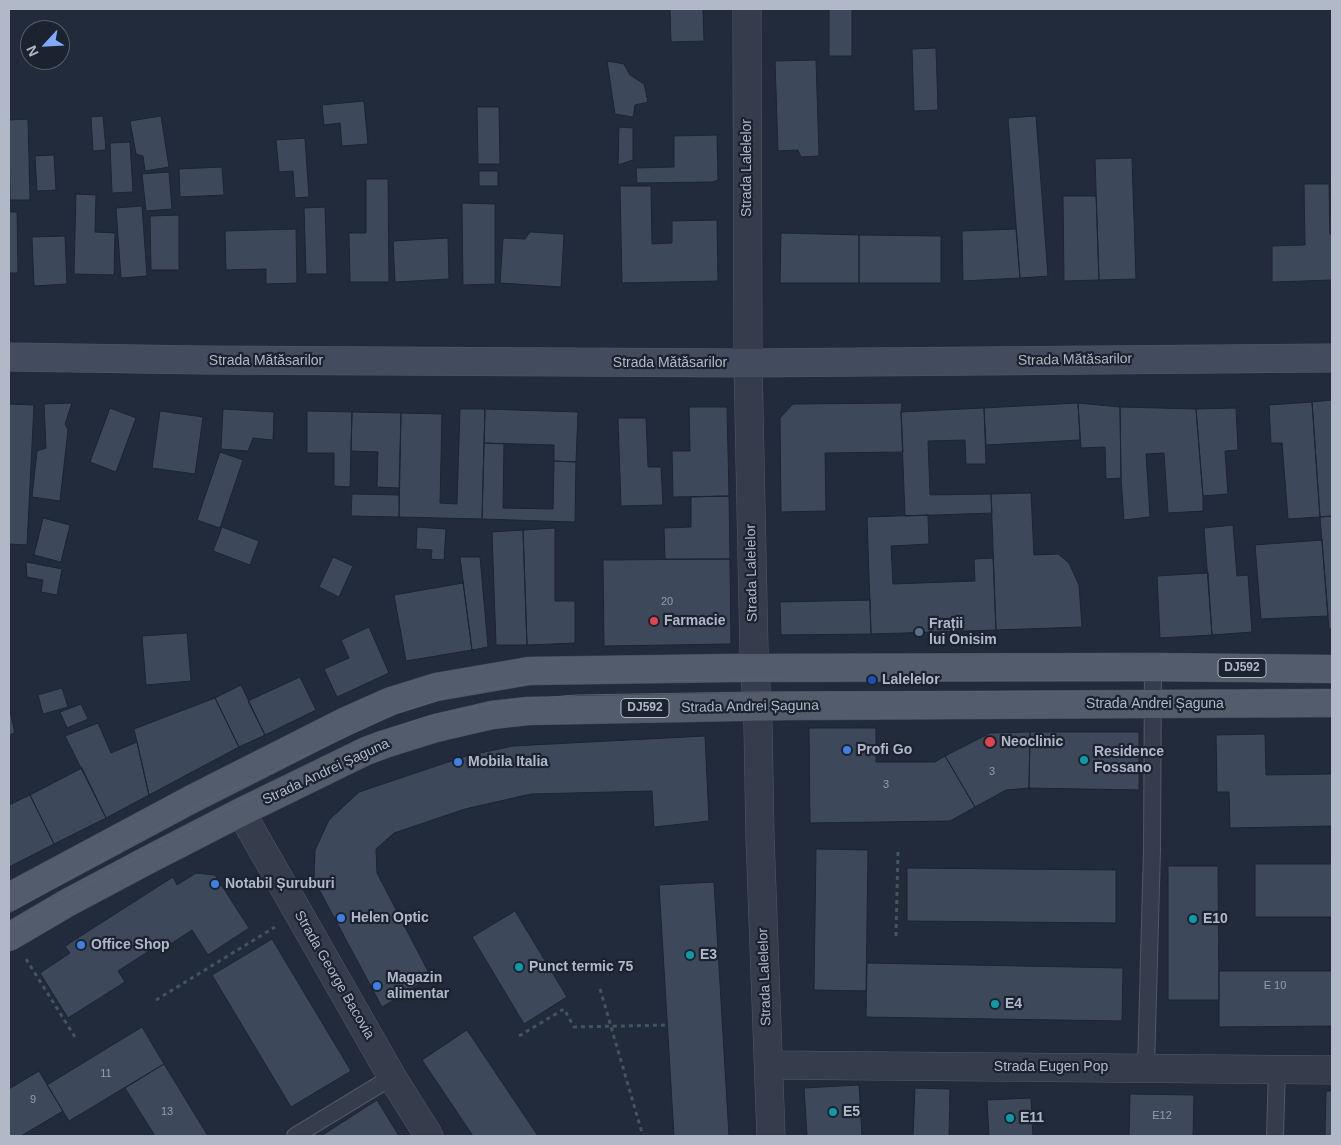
<!DOCTYPE html>
<html>
<head>
<meta charset="utf-8">
<style>
  body { margin:0 }
  #map { position:relative; width:1341px; height:1145px; overflow:hidden; background:#222b3c; font-family:Arial,sans-serif }
  canvas { display:block }
  .frame { position:absolute; inset:0; border:10px solid #b1b8c7; pointer-events:none }
  .north { position:absolute; left:20px; top:20px; width:50px; height:50px; box-sizing:border-box; background:#1b2230; border:1px solid #575e6c; border-radius:50%; rotate:245deg; font-size:14px; font-weight:700; line-height:20px; text-align:center; color:#b1b8c7 }
  .north::after { content:''; display:block; margin:auto; width:18px; height:22px; background:#82a9fb; clip-path:polygon(50% 0,100% 100%,50% 72%,0 100%) }
</style>
</head>
<body>
<div id="map">
<canvas width="1341" height="1145"></canvas>
<div class="frame"></div>
<div class="north">N</div>
</div>
<script>
const ctx = document.querySelector('canvas').getContext('2d');
ctx.lineJoin = 'round';
function paint(path, color) { ctx.fillStyle = color; ctx.fill(path, 'evenodd'); }
const poly = rows => new Path2D(rows.map(r => 'M' + r).join(''));
function trace(path, color, width, dash) { ctx.strokeStyle = color; ctx.lineWidth = width; ctx.lineCap = dash ? 'butt' : 'round'; ctx.setLineDash(dash || []); ctx.stroke(path); }
function label(font, color, halo, rows, align = 'center') {
  ctx.font = font + ' Arial,sans-serif'; ctx.lineWidth = 4.5; ctx.setLineDash([]); ctx.textBaseline = 'middle'; ctx.strokeStyle = halo; ctx.fillStyle = color; for (const [text, x, y, turn = 0] of rows) {
    ctx.save(); ctx.translate(x, y); ctx.rotate((+turn || 0) * Math.PI / 180); ctx.textAlign = isNaN(turn) ? turn : align; if (halo) ctx.strokeText(text, 0, 0); ctx.fillText(text, 0, 0); ctx.restore();
  }
}
const building = poly([
  [670,9,703,9,704,41,671,42,670,9],
  [829,9,852,9,852,56,829,56,829,9],
  [936,48,938,110,914,111,912,49,936,48],
  [816,60,819,156,801,157,798,150,778,151,775,61,816,60],
  [607,61,624,64,630,75,644,84,648,102,635,105,633,117,615,114,607,61],
  [364,101,368,144,342,146,340,123,324,125,322,105,364,101],
  [477,107,499,107,500,164,478,164,477,107],
  [103,116,106,150,93,151,91,117,103,116],
  [161,116,169,167,145,171,143,156,136,154,130,121,161,116],
  [1036,116,1048,276,1020,278,1008,118,1036,116],
  [28,119,30,200,10,200,9,120,28,119],
  [619,127,633,128,633,160,618,165,619,127],
  [717,135,718,180,712,182,637,183,636,168,674,167,674,136,717,135],
  [305,138,309,197,295,198,293,171,279,172,276,140,305,138],
  [130,142,133,192,112,193,110,143,130,142],
  [54,155,56,190,37,191,35,156,54,155],
  [1132,158,1136,279,1099,280,1095,159,1132,158],
  [222,167,224,195,180,197,179,169,222,167],
  [479,171,498,171,498,186,479,186,479,171],
  [169,172,172,209,146,211,142,174,169,172],
  [366,179,388,179,389,282,350,282,349,233,366,233,366,179],
  [1304,184,1329,184,1330,234,1332,234,1332,280,1272,282,1272,246,1305,245,1304,184],
  [620,186,651,186,652,244,672,243,672,221,717,220,718,281,622,283,620,186],
  [76,194,96,195,95,232,115,233,114,275,74,274,76,194],
  [1063,196,1096,196,1099,280,1064,281,1063,196],
  [462,203,495,204,495,284,463,285,462,203],
  [142,206,147,276,121,278,116,208,142,206],
  [325,207,327,274,306,274,304,208,325,207],
  [9,212,17,212,18,273,9,273,9,212],
  [179,215,179,270,151,270,150,216,179,215],
  [296,229,297,283,266,284,266,269,226,270,225,231,296,229],
  [1016,229,1020,278,963,281,962,231,1016,229],
  [530,232,564,234,561,287,500,283,503,238,525,239,530,232],
  [781,233,859,235,859,283,780,283,781,233],
  [859,235,941,236,941,283,859,283,859,235],
  [65,236,67,284,34,286,32,237,65,236],
  [448,238,449,279,395,282,393,241,448,238],
  [1332,400,1332,516,1320,517,1312,402,1332,400],
  [1312,402,1320,517,1288,519,1282,443,1271,443,1269,405,1312,402],
  [72,403,65,424,68,430,60,501,32,497,37,451,46,448,44,404,72,403],
  [902,403,901,412,903,452,825,453,826,511,781,512,780,418,793,404,902,403],
  [1078,403,1080,440,986,445,984,408,1078,403],
  [1078,403,1120,407,1121,478,1106,479,1105,447,1081,448,1078,403],
  [9,404,34,405,27,545,9,544,9,404],
  [689,407,727,407,729,496,673,497,672,451,690,451,689,407],
  [1120,407,1196,409,1203,496,1203,511,1168,513,1164,453,1146,454,1150,517,1124,520,1121,478,1120,407],
  [110,408,136,418,116,472,90,462,110,408],
  [984,408,986,464,966,464,965,440,928,441,930,495,991,494,992,513,905,516,901,412,984,408],
  [1236,408,1238,450,1225,451,1228,494,1203,496,1196,409,1236,408],
  [223,409,274,412,273,440,253,438,248,451,221,449,223,409],
  [460,409,485,409,482,519,399,517,401,413,442,414,440,503,457,504,460,409],
  [485,409,578,412,576,462,554,461,554,445,484,443,485,409],
  [160,411,203,417,195,474,152,468,160,411],
  [307,411,352,412,350,487,334,486,334,453,307,453,307,411],
  [352,412,401,413,399,488,377,487,378,452,351,451,352,412],
  [618,418,646,418,648,467,661,467,663,505,621,506,618,418],
  [484,443,504,444,503,508,553,509,554,461,576,462,575,522,482,519,484,443],
  [220,452,243,460,220,528,197,520,220,452],
  [1031,493,1034,555,1058,554,1069,563,1079,585,1082,627,996,630,991,494,1031,493],
  [352,494,399,495,399,517,351,516,352,494],
  [729,496,730,559,665,559,664,528,691,527,691,497,729,496],
  [928,515,929,544,891,546,893,584,975,581,974,559,993,558,996,630,871,634,867,517,928,515],
  [1332,516,1332,629,1329,629,1320,517,1332,516],
  [43,518,70,525,61,562,34,555,43,518],
  [1233,525,1237,576,1248,575,1252,632,1212,635,1204,528,1233,525],
  [222,527,259,541,250,565,213,551,222,527],
  [417,527,446,529,444,560,431,559,432,550,416,549,417,527],
  [555,528,555,601,575,601,575,643,527,645,523,530,555,528],
  [523,530,527,645,496,645,492,532,523,530],
  [1322,540,1328,616,1261,619,1255,545,1322,540],
  [333,557,353,566,339,597,319,587,333,557],
  [460,557,480,557,488,647,472,650,460,557],
  [730,559,731,644,604,646,603,560,730,559],
  [26,562,62,569,57,595,41,592,43,580,27,577,26,562],
  [1208,573,1212,635,1160,638,1157,576,1208,573],
  [463,583,472,650,406,661,394,595,463,583],
  [870,600,871,634,781,635,780,602,870,600],
  [369,627,389,673,337,697,324,669,349,658,341,640,369,627],
  [187,633,191,681,146,685,142,636,187,633],
  [300,677,316,710,265,735,248,701,300,677],
  [241,685,265,735,239,747,215,698,241,685],
  [62,688,68,707,43,714,38,695,62,688],
  [215,698,239,747,149,795,134,729,215,698],
  [81,704,88,719,67,728,60,712,81,704],
  [9,707,15,733,9,735,9,707],
  [98,723,111,753,137,742,149,795,106,818,65,736,98,723],
  [809,728,876,728,876,762,935,762,945,756,975,807,950,821,810,823,809,728],
  [1030,732,1029,788,1006,790,975,807,945,756,990,733,1030,732],
  [1030,732,1139,732,1139,790,1029,788,1030,732],
  [1265,734,1266,775,1332,774,1332,826,1230,828,1229,792,1217,792,1216,735,1265,734],
  [705,736,709,821,654,827,652,791,531,794,465,809,394,833,376,849,377,873,431,977,382,1007,314,880,315,850,329,820,359,792,466,756,513,746,705,736],
  [82,768,106,818,54,844,30,795,82,768],
  [30,795,54,844,9,867,9,805,30,795],
  [816,849,868,850,866,991,814,990,816,849],
  [1255,864,1332,864,1332,917,1255,917,1255,864],
  [1168,866,1218,866,1219,1000,1168,1000,1168,866],
  [907,868,1116,870,1116,923,907,921,907,868],
  [196,873,215,875,249,928,208,955,192,930,163,949,160,944,118,971,125,982,68,1018,40,973,70,953,65,946,173,877,177,885,196,873],
  [714,882,729,1136,674,1136,659,885,714,882],
  [515,911,567,997,524,1024,472,937,515,911],
  [272,939,351,1071,291,1107,212,975,272,939],
  [867,963,1123,968,1122,1021,866,1017,867,963],
  [1219,971,1332,971,1332,1026,1219,1027,1219,971],
  [142,1027,164,1064,69,1121,47,1085,142,1027],
  [467,1030,538,1136,473,1136,422,1060,467,1030],
  [164,1064,208,1136,155,1136,125,1088,164,1064],
  [39,1071,63,1111,21,1136,9,1136,9,1089,39,1071],
  [859,1085,862,1136,807,1136,804,1088,859,1085],
  [915,1088,950,1089,949,1136,913,1136,915,1088],
  [1326,1091,1332,1091,1332,1136,1325,1136,1326,1091],
  [1130,1094,1194,1095,1193,1136,1129,1136,1130,1094],
  [1031,1098,1033,1136,989,1136,987,1100,1031,1098],
  [377,1100,399,1136,321,1136,377,1100]
]);
paint(building, '#3d495b');
trace(building, '#1d2432', 1);
const lane = poly([
  [1146,1068,1152,849,1153,667],
  [295,1136,392,1077],
  [1275,1136,1277,1069]
]);
const street = poly([
  [747,9,748,363,754,652,758,725,760,837,771,1136],
  [241,812,392,1077,429,1136],
  [769,1065,1332,1070]
]);
const secondary = poly([
  [9,357,202,360,748,363,1332,358]
]);
const primary = poly([
  [9,897,190,800,346,721,391,701,436,687,529,671,731,668,1153,667,1332,669],
  [9,937,67,903,144,862,241,812,366,751,385,744,436,728,492,715,528,711,788,706,1332,703]
]);
trace(lane, '#515866', 18);
trace(street, '#515866', 29);
trace(secondary, '#515866', 29);
trace(primary, '#3f4654', 29);
trace(poly([
  [896,936,898,851],
  [26,959,75,1037],
  [600,989,643,1136],
  [156,1000,275,927],
  [519,1036,564,1009,574,1027,667,1025]
]), '#41555a', 3, [4, 4]);
trace(lane, '#353d4c', 16);
trace(street, '#353d4c', 28);
trace(secondary, '#434c5f', 28);
trace(primary, '#535c6c', 28);
trace(poly([
  [9,913,205,802,395,714,455,695,471,692,527,684,573,682,731,680,1332,681],
  [9,926,211,817,401,725,429,716,505,701,576,695,756,692,1332,691]
]), '#576173', 1);
for (const [x, y, r, color] of [
  [654,621,5,"#e0444e"],
  [919,632,5,"#5c6f8a"],
  [872,680,5,"#1a4fb4"],
  [990,742,6,"#e0444e"],
  [847,750,5,"#3f7fe0"],
  [1084,760,5,"#0f9aa8"],
  [458,762,5,"#3f7fe0"],
  [215,884,5,"#3f7fe0"],
  [341,918,5,"#3f7fe0"],
  [1193,919,5,"#0f9aa8"],
  [81,945,5,"#3f7fe0"],
  [690,955,5,"#0f9aa8"],
  [519,967,5,"#0f9aa8"],
  [377,986,5,"#3f7fe0"],
  [995,1004,5,"#0f9aa8"],
  [833,1112,5,"#0f9aa8"],
  [1010,1118,5,"#0f9aa8"]
]) { const dot = new Path2D(); dot.arc(x, y, r, 0, 2 * Math.PI); ctx.fillStyle = color; ctx.fill(dot); trace(dot, '#1b2230', 2); }
label('11px', '#949cac', null, [
  ["20",667,602],
  ["3",992,772],
  ["3",886,785],
  ["E 10",1275,986],
  ["11",106,1074],
  ["9",33,1100],
  ["13",167,1112],
  ["E12",1162,1116]
]);
for (const [x, y, w] of [
  [1242,668,48],
  [645,708,48]
]) { const box = new Path2D(); box.roundRect(x - w / 2, y - 9.5, w, 19, 4); ctx.fillStyle = '#1b2230'; ctx.fill(box); trace(box, '#b1b8c7', 1); }
label('bold 12px', '#b1b8c7', null, [
  ["DJ592",1242,668],
  ["DJ592",645,708]
]);
label('14px', '#b1b8c7', '#1b2230', [
  ["Strada Lalelelor",747,168,-90],
  ["Strada Mătăsarilor",1075,360,-1],
  ["Strada Mătăsarilor",266,361],
  ["Strada Mătăsarilor",670,363],
  ["Strada Lalelelor",752,573,-91],
  ["Strada Andrei Șaguna",1155,704],
  ["Strada Andrei Șaguna",750,707,-1],
  ["Strada Andrei Șaguna",326,772,-25],
  ["Strada George Bacovia",334,975,60],
  ["Strada Lalelelor",765,977,-92],
  ["Strada Eugen Pop",1051,1067]
]);
label('bold 14px', '#b1b8c7', '#1b2230', [
  ["Farmacie",664,621],
  ["Frații",929,624],
  ["lui Onisim",929,640],
  ["Lalelelor",882,680],
  ["Neoclinic",1001,742],
  ["Profi Go",857,750],
  ["Residence",1094,752],
  ["Fossano",1094,768],
  ["Mobila Italia",468,762],
  ["Notabil Șuruburi",225,884],
  ["Helen Optic",351,918],
  ["E10",1203,919],
  ["Office Shop",91,945],
  ["E3",700,955],
  ["Punct termic 75",529,967],
  ["Magazin",387,978],
  ["alimentar",387,994],
  ["E4",1005,1004],
  ["E5",843,1112],
  ["E11",1020,1118]
], 'left');
</script>
</body>
</html>
